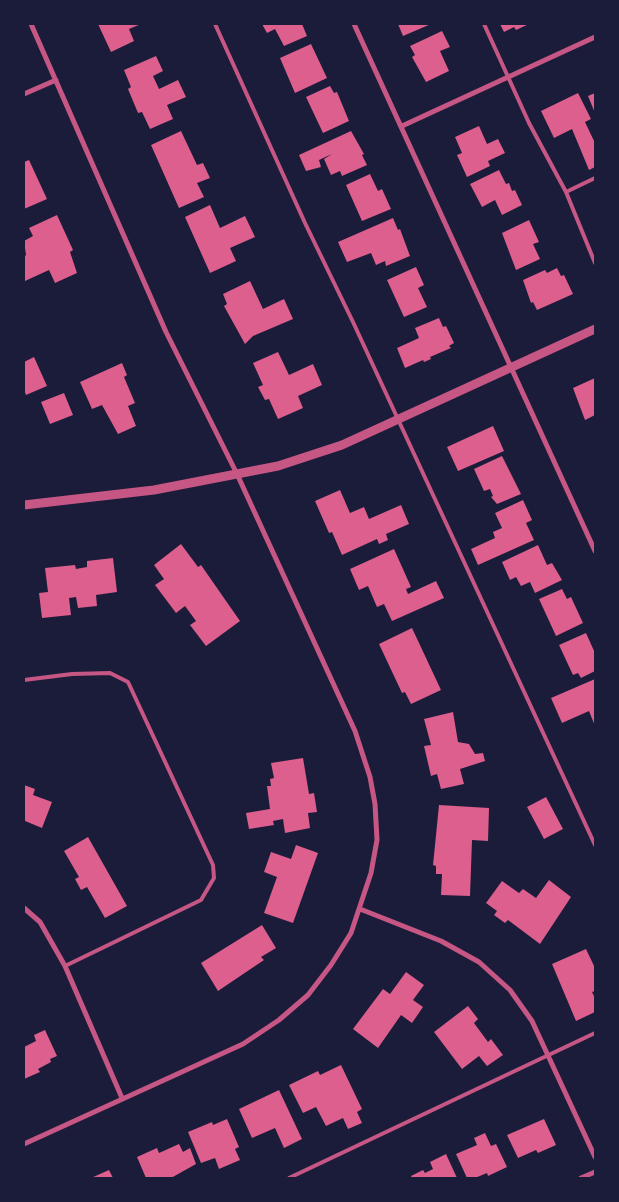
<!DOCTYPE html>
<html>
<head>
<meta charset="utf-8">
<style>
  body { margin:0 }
  #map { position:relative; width:619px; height:1202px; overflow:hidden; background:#1b1b3a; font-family:Rubik,sans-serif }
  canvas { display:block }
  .frame { position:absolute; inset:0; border:25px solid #1b1b3a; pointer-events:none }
</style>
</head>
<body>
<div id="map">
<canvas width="619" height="1202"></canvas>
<div class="frame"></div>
</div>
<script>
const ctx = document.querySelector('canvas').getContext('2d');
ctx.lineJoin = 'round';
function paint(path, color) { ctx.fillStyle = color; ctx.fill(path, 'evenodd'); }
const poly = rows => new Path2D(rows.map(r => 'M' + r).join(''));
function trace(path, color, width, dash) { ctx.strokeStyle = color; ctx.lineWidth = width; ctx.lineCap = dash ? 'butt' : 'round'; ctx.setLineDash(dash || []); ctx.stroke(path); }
paint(poly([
  [98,24,141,24,129,29,134,41,111,52],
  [262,24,302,24,307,36,284,46,275,29,267,33],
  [398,24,431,24,403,36],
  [500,24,529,24,516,30,514,27,504,32],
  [442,31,450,47,440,51,449,71,426,82,412,57,415,55,410,46],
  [311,44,327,78,295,93,280,58],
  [156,56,163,71,153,76,159,89,178,80,186,97,167,105,173,119,150,129,142,112,138,113,128,89,131,87,124,70],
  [330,86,334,93,337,92,349,121,323,133,306,97],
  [578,93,591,119,585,122,595,143,595,167,589,170,572,129,554,138,541,111],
  [595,93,595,113,588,96],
  [479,126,487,144,498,139,505,153,488,161,490,166,467,177,457,155,462,153,455,137],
  [181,131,197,165,203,163,210,178,197,183,204,197,179,208,151,145],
  [351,131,364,154,362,155,367,165,342,176,340,171,331,175,324,159,332,154,319,160,321,167,306,171,299,155],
  [29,160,47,199,24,209,24,162],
  [499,170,506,184,509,183,512,191,515,190,522,205,502,215,495,200,482,207,470,184],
  [370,174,378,191,382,189,391,209,362,221,346,185],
  [210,205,220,228,245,216,255,237,230,248,236,261,210,273,185,217],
  [57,215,73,250,70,252,77,273,55,283,49,270,25,281,24,257,26,255,24,241,33,236,29,228],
  [393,218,398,230,400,229,410,256,386,266,385,261,376,265,371,253,347,262,338,242],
  [529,220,539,242,533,244,540,259,516,270,502,233],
  [416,267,424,285,418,288,427,307,404,317,387,280],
  [557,268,561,276,564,275,573,294,537,310,533,302,531,303,523,280,545,270,547,273],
  [250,281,263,309,284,299,293,319,253,336,245,344,224,306,227,304,223,294],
  [439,318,443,327,446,326,454,343,449,346,451,348,430,357,431,359,424,362,423,360,405,368,397,348,419,338,415,328],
  [278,352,289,375,313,364,322,385,298,396,303,408,278,419,269,399,265,400,258,387,263,385,253,363],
  [34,357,47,386,26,395,24,390,24,362],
  [122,363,127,375,124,377,135,403,128,406,136,426,118,434,102,405,92,409,80,382],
  [595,378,595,415,585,420,573,388],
  [64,393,73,415,50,424,41,402],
  [493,426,504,451,458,471,447,447],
  [502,456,521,494,497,504,491,497,493,496,490,489,484,491,474,469],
  [340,490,350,513,364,507,369,519,401,505,409,524,386,534,388,540,379,544,377,539,342,555,332,532,329,533,315,501],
  [523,500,532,520,526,523,534,540,478,565,471,549,495,538,493,532,502,528,495,513],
  [181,544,198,567,201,565,240,621,206,646,190,625,196,621,185,606,176,613,155,585,164,579,154,565],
  [538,545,547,565,552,563,562,580,535,593,530,582,521,586,516,577,510,580,502,562],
  [394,549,411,587,406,589,408,594,436,581,444,598,392,621,384,604,377,607,368,586,359,590,350,569],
  [113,558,117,592,96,595,97,606,78,608,76,597,69,598,71,615,42,618,39,593,48,592,45,568,75,565,76,569,87,567,87,561],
  [562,589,567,599,571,597,583,623,556,636,539,599],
  [412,628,441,690,411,704,405,692,402,693,379,644],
  [586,633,595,653,595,671,581,678,578,673,573,675,559,645],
  [595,679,595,726,589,711,562,723,551,698],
  [453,712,458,742,469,744,475,754,483,753,485,761,460,769,464,784,441,789,437,774,431,776,424,746,431,745,424,719],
  [303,758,309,794,314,793,317,812,308,813,310,828,285,833,283,819,273,821,274,825,249,829,246,813,270,809,267,786,271,786,270,779,274,778,271,763],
  [24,785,35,789,33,795,52,802,42,828,25,821,24,824],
  [546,797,563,829,544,839,527,807],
  [439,805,489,808,488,841,472,840,470,896,441,895,442,874,436,874,436,866,433,865],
  [88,837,127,906,105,918,87,887,81,890,75,879,79,877,64,851],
  [296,845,318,853,293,923,264,913,277,877,264,872,271,852,291,859],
  [549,880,571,897,540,944,508,920,505,923,494,915,497,911,486,903,502,881,519,893,523,889,536,898],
  [262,925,276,948,261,957,264,960,218,991,201,963],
  [586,949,595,968,595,991,592,992,595,998,595,1012,576,1021,552,964],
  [406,972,424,985,413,1000,423,1007,412,1023,401,1015,378,1048,353,1029,383,989,390,994],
  [468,1006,478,1019,474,1023,488,1042,491,1039,503,1055,487,1066,479,1056,462,1069,434,1032],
  [45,1030,57,1056,50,1059,51,1062,38,1069,40,1072,24,1079,24,1047,36,1041,34,1035],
  [341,1065,362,1109,357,1112,362,1123,348,1129,343,1118,326,1126,316,1107,303,1113,289,1085,318,1071,320,1075],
  [279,1090,302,1139,284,1148,275,1128,252,1138,239,1109],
  [227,1119,239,1147,235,1149,240,1160,219,1169,215,1158,201,1163,188,1132,212,1122,213,1125],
  [544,1119,556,1145,538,1153,536,1150,518,1158,507,1135],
  [485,1133,491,1146,496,1144,507,1167,488,1176,487,1173,475,1178,467,1178,456,1154,477,1145,474,1138],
  [179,1144,183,1152,190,1148,196,1164,171,1178,146,1178,137,1157,157,1148,159,1153],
  [446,1154,457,1178,412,1178,411,1176,423,1170,425,1173,433,1169,430,1162],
  [109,1170,113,1178,91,1178]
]), '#dd5f8e');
trace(poly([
  [215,24,305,223,353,322,595,845],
  [484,24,529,123,566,192,595,263],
  [566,192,595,178],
  [24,680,72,674,110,673,128,682,213,865,214,878,201,900,65,966],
  [289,1178,595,1033]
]), '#c65784', 4);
trace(poly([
  [354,24,595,551],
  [24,94,56,80],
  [402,126,595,37],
  [24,908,40,922,65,966,122,1098],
  [360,909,441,941,479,962,510,990,532,1021,595,1157],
  [24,1144,243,1044,279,1020,308,995,331,965,351,933,371,873,377,840,375,804,370,777,355,731,237,474,166,332,31,24],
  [581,1178,595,1172]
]), '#c65784', 5);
trace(poly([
  [24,505,154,490,278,466,342,445,595,329]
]), '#c65784', 9);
</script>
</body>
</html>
